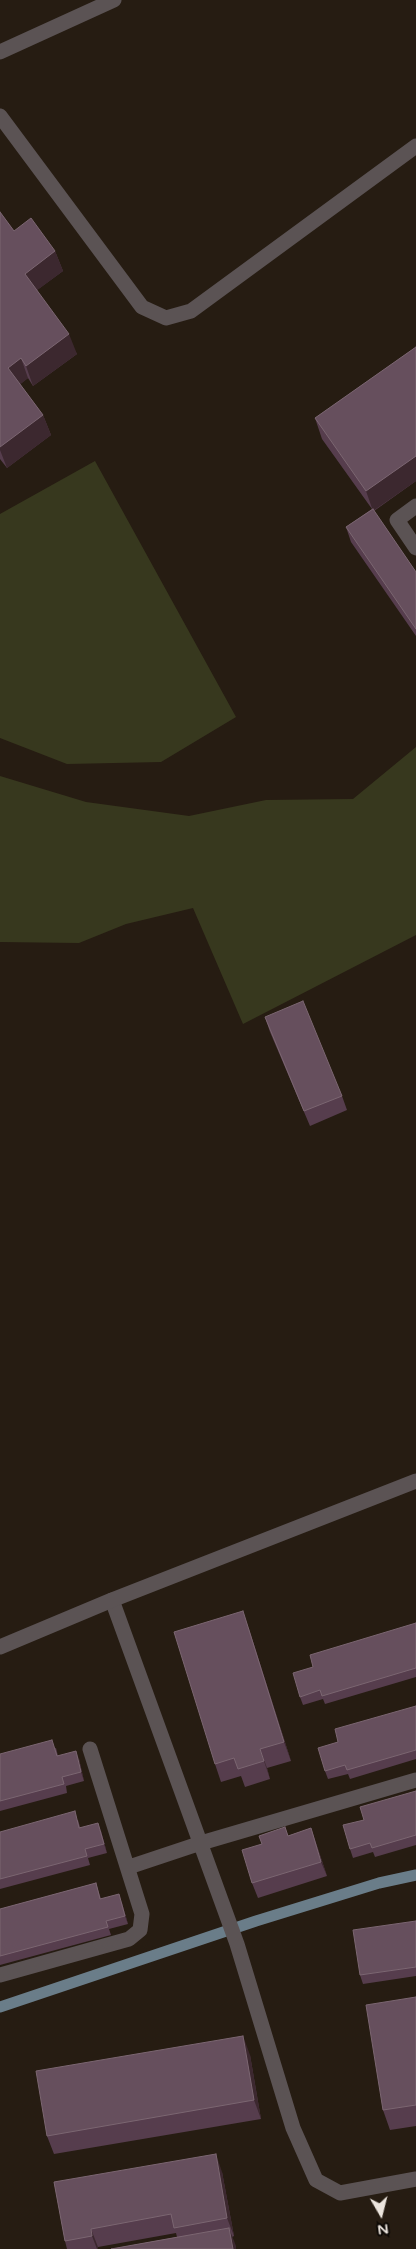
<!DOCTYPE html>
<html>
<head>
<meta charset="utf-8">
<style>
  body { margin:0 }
  #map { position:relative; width:416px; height:2249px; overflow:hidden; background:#261c12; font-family:"Varela Round",sans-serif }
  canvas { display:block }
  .north { position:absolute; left:356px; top:2189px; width:50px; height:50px; -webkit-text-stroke:4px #0c0804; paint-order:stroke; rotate:172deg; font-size:14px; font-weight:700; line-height:20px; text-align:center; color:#ece5de }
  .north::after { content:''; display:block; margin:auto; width:18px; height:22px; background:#ece5de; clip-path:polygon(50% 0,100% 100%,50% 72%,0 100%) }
</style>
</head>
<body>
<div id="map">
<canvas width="416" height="2249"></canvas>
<div class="north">N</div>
</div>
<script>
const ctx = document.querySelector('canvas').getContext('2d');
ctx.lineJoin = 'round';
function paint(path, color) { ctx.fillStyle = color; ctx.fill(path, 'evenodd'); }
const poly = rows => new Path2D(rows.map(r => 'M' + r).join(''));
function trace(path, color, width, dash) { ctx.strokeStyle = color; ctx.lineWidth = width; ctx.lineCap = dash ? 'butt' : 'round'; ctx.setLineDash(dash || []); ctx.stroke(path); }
paint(poly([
  [95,461,236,717,161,762,67,764,0,738,0,514],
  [416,747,416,935,243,1024,193,908,126,924,79,943,0,942,0,776,86,802,189,816,266,800,353,799]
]), '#37381e');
trace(poly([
  [0,2007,256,1921,379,1883,416,1875]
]), '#6a7d89', 11);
trace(poly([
  [112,1600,237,1944,293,2128,316,2180,340,2193,416,2179],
  [129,1867,201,1843,416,1780],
  [0,1975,129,1939,140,1930,142,1914,90,1749]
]), '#5b5354', 15);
trace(poly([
  [0,52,114,0],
  [0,116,142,307,166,318,191,311,416,146],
  [416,506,397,520,416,548],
  [0,1647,112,1600,416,1481]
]), '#5b5354', 15);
paint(poly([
  [0,212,14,231,55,251,63,271,37,290,77,354,33,386,28,378,20,384,43,415,51,435,7,468,0,459],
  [416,347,416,481,374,511,416,572,416,636,351,542,346,527,372,509,322,439,315,418],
  [265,1017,342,1096,347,1110,310,1126,270,1032],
  [416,1623,416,1677,325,1704,323,1699,303,1705,300,1697],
  [249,1629,291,1761,267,1768,270,1779,245,1787,241,1776,221,1782,215,1764],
  [416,1706,416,1759,350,1779,348,1774,328,1779,325,1771,338,1742],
  [56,1748,58,1756,79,1759,84,1781,66,1786,67,1793,0,1811,0,1754],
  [416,1791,416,1845,375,1857,373,1852,353,1858,350,1849,364,1820],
  [78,1820,80,1827,101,1831,107,1853,88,1858,90,1865,0,1889,0,1832],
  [285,1827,288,1836,311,1828,327,1876,258,1898,252,1883,262,1844],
  [96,1883,101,1899,122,1903,128,1924,109,1929,111,1935,0,1965,0,1909],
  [416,1921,416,1976,363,1984,360,1975],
  [416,1997,416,2126,390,2130,383,2110],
  [250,2055,261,2119,54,2154,47,2136],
  [222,2172,234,2236,232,2237,236,2249,111,2249,177,2237,176,2233,98,2247,98,2249,67,2249,65,2241,54,2182]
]), '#563d4d');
paint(poly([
  [55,251,63,271,32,294,25,274],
  [69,334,77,354,33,386,26,366],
  [21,358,28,378,16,388,8,368],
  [43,415,51,435,7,468,0,450,0,447],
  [416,456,416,481,373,511,366,491],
  [243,1611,249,1629,291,1761,284,1742],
  [260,1749,267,1768,270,1779],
  [76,1751,79,1759,84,1781,81,1772],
  [98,1823,101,1831,107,1853,104,1844],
  [311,1828,327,1876,321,1862],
  [119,1894,122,1903,128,1924,125,1916],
  [243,2036,250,2055,261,2119,254,2100],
  [216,2154,222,2172,234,2236,227,2218],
  [229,2228,236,2246,236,2249,233,2249],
  [91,2229,98,2247,98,2249,97,2249,92,2236]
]), '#3c282f');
const building = poly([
  [0,212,14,231,31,218,55,251,25,274,69,334,26,366,21,358,8,368,43,415,0,447,0,212],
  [416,347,416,456,366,491,315,418,416,347],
  [373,509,416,572,416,629,346,527,373,509],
  [303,1001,342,1096,304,1111,265,1017,303,1001],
  [243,1611,284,1742,260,1749,264,1761,238,1769,234,1758,215,1764,174,1632,243,1611],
  [416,1623,416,1668,322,1696,320,1690,300,1697,293,1673,313,1667,310,1655,416,1623],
  [416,1706,416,1750,347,1770,345,1765,325,1771,318,1748,338,1742,335,1729,416,1706],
  [52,1740,57,1756,76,1751,81,1772,62,1777,64,1784,0,1801,0,1754,52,1740],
  [416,1791,416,1835,372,1848,370,1843,350,1849,343,1825,364,1820,360,1807,416,1791],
  [75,1811,79,1828,98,1823,104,1844,85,1849,87,1856,0,1879,0,1832,75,1811],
  [285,1827,288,1836,311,1828,321,1862,252,1883,242,1850,262,1844,259,1836,285,1827],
  [96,1883,100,1899,119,1894,125,1916,106,1921,108,1927,0,1956,0,1909,96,1883],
  [416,1921,416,1967,360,1975,353,1930,416,1921],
  [416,1997,416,2105,383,2110,366,2005,416,1997],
  [243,2036,254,2100,47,2136,36,2071,243,2036],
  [216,2154,227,2218,174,2228,171,2214,91,2229,92,2236,65,2241,54,2182,216,2154],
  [229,2228,233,2249,111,2249,229,2228]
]);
paint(building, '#664f5d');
trace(building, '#7b6671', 1);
</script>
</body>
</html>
